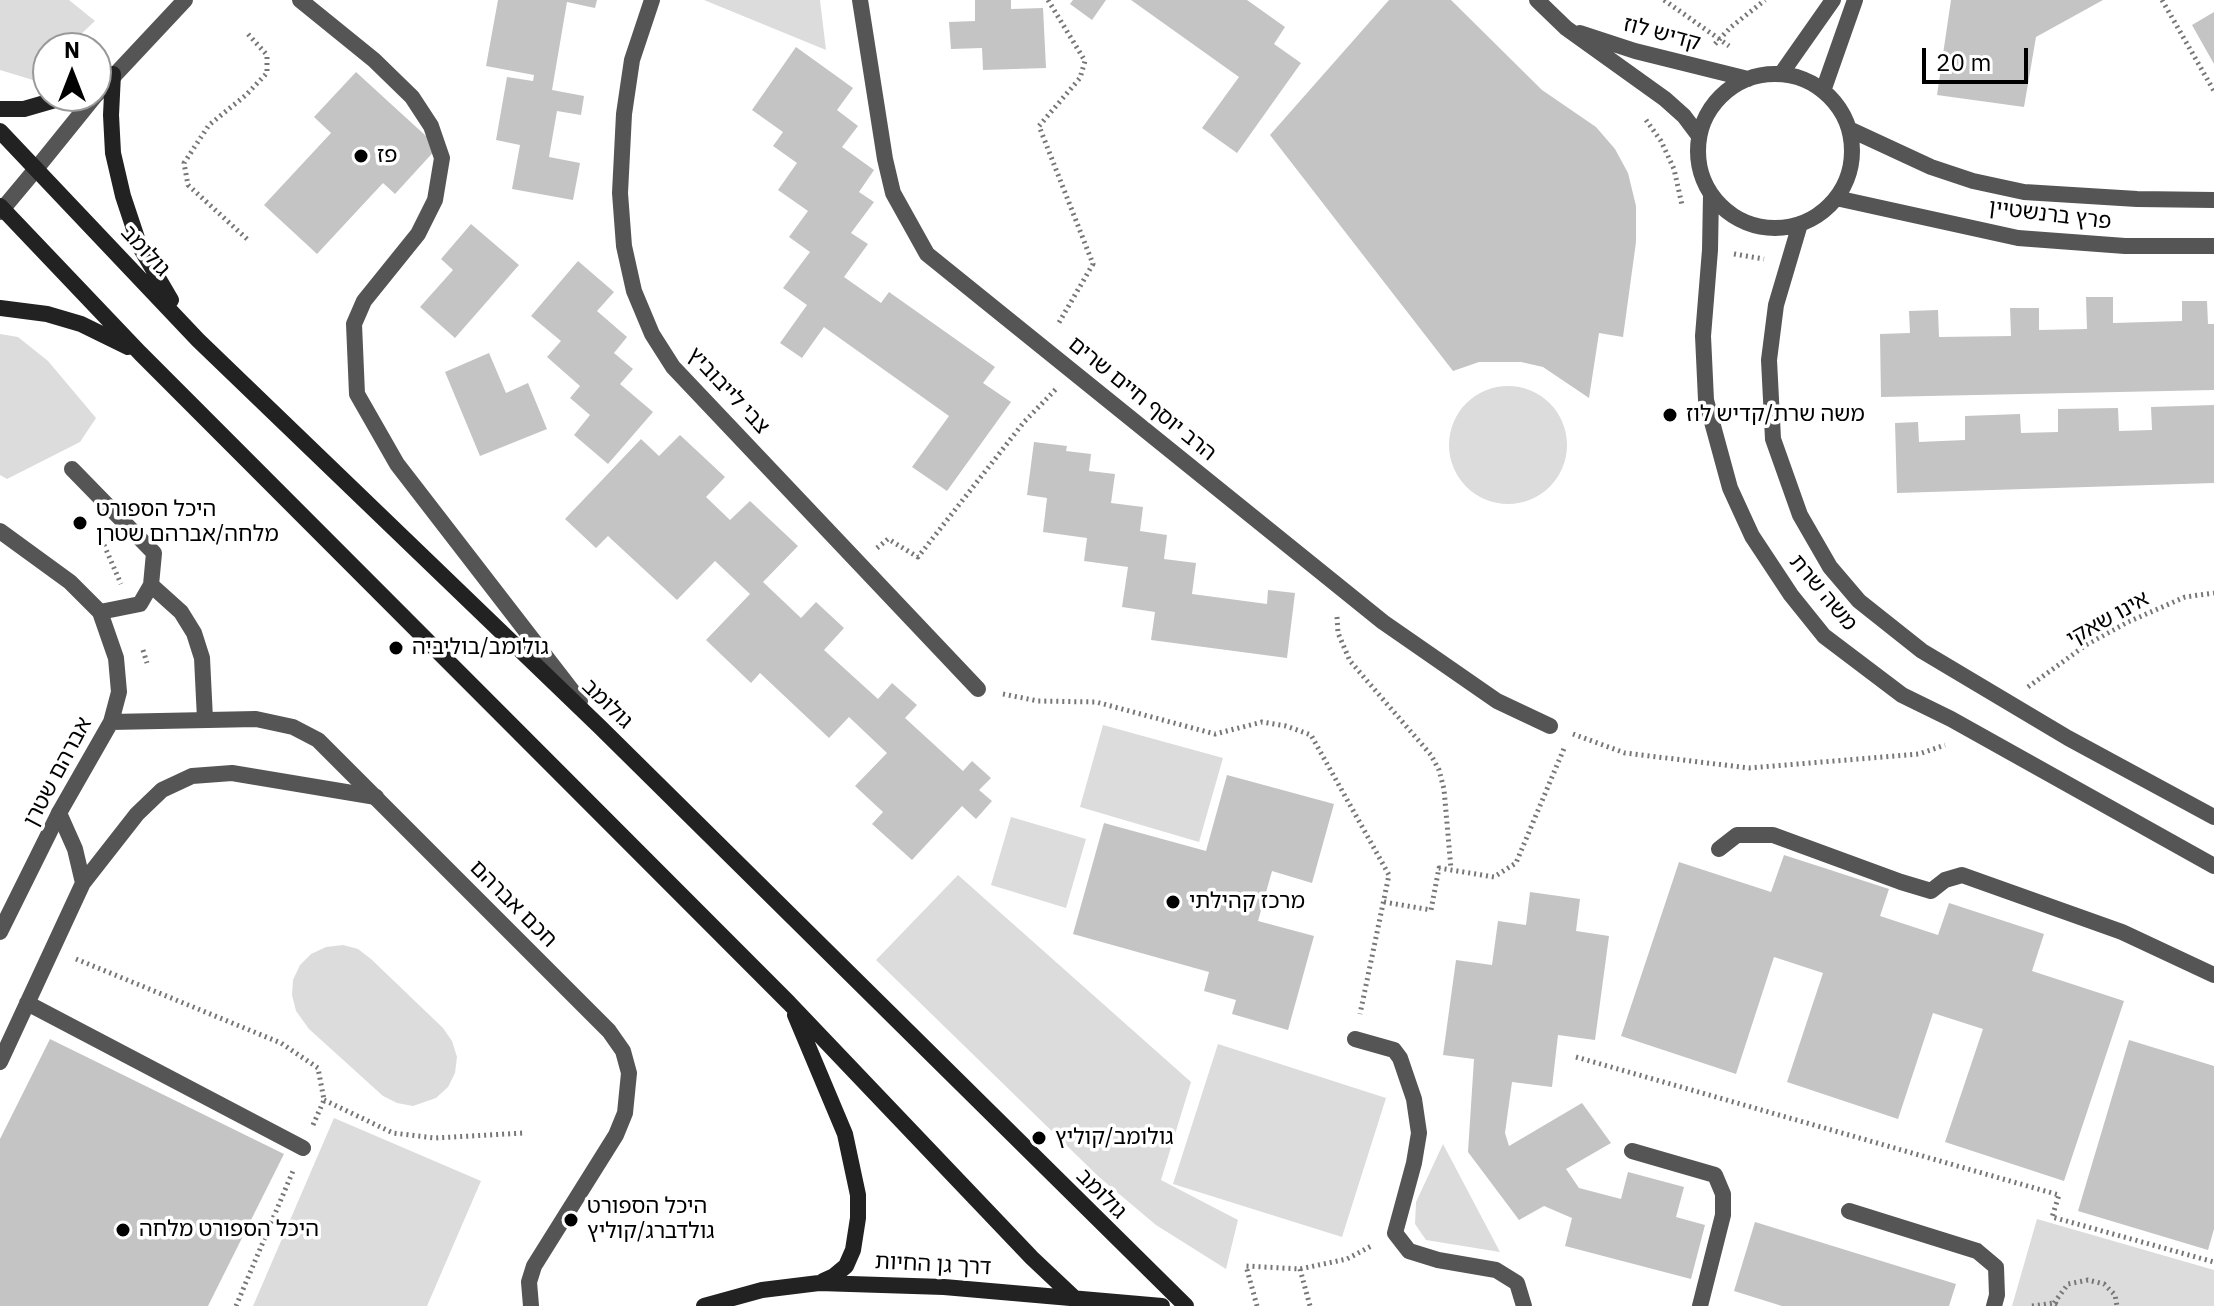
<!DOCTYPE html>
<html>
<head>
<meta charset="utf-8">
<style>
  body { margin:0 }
  #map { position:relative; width:2214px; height:1306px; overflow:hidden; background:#fff; font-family:"IBM Plex Sans",sans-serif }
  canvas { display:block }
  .north { position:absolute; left:32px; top:32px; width:80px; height:80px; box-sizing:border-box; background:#fff; border:2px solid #999; border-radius:50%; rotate:0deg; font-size:22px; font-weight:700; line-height:32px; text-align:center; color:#000 }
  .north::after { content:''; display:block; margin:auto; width:28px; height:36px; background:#000; clip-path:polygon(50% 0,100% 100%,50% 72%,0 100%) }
  .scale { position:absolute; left:1922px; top:48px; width:106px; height:36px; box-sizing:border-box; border:4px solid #000; border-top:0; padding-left:10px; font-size:24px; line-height:28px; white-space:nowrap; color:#000; -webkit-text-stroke:6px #fff; paint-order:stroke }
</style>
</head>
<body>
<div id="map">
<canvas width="2214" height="1306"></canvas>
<div class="north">N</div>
<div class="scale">20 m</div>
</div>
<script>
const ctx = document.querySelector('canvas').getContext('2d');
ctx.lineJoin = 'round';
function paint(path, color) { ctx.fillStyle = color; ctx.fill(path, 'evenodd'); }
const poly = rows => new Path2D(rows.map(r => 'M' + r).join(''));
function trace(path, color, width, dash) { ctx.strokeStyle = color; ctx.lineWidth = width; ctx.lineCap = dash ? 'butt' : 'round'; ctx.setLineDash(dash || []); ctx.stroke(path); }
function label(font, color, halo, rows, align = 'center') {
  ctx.font = font + ' "IBM Plex Sans","Noto Sans Hebrew",sans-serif'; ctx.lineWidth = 7; ctx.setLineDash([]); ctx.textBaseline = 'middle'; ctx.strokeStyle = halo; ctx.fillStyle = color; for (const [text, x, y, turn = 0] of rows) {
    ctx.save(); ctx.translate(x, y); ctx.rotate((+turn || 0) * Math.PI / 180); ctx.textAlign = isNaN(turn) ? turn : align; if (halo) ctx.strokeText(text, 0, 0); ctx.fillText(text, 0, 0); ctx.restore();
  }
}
paint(poly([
  [0,0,69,0,95,21,66,48,48,48,48,65,33,80,0,70],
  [704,0,820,0,826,50],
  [0,334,18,337,48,361,96,418,80,442,7,479,0,475],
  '1449 445a59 59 0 1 1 118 0a59 59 0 1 1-118 0Z',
  [1103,725,1223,758,1199,842,1080,807],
  [1011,817,1086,839,1066,908,991,885],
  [958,875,1191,1082,1161,1180,1238,1220,1226,1269,1156,1225,1099,1177,876,960],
  [343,945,358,949,371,959,443,1028,452,1041,457,1057,455,1073,448,1087,436,1098,413,1106,397,1103,383,1096,309,1029,296,1011,292,995,293,980,300,965,311,954,326,947],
  [1218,1044,1386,1098,1342,1237,1173,1184],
  [334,1118,481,1181,427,1306,253,1306],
  [1443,1144,1500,1252,1426,1240,1415,1224,1416,1202],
  [2037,1219,2214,1270,2214,1306,2012,1306]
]), '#dcdcdc');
paint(poly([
  [498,0,597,0,595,8,567,2,552,90,584,96,581,115,557,111,549,157,580,163,573,200,512,189,520,145,496,140,507,77,533,81,534,75,486,66],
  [975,0,1011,0,1011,9,1043,8,1046,68,983,70,982,48,951,49,949,22,975,21],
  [1073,0,1106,0,1092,20,1070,4],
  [1131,0,1247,0,1285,27,1274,44,1301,63,1237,153,1202,128,1239,77],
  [1389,0,1451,0,1542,90,1596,127,1615,149,1628,173,1636,206,1636,242,1623,337,1599,333,1589,398,1543,367,1521,362,1479,362,1453,371,1270,135],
  [1951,0,2103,0,2036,37,2024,107,1937,95],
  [2214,12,2214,64,2192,25],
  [796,47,853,88,837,110,858,126,842,147,874,170,859,192,874,202,851,233,868,244,844,277,881,303,889,292,995,367,983,383,1011,402,947,491,912,467,949,416,824,327,802,358,780,343,807,305,783,288,810,252,789,237,808,211,778,190,797,163,773,146,783,132,752,110],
  [356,72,438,147,395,194,383,183,317,254,264,205,331,133,314,117],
  [471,224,519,265,455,338,420,307,453,270,441,259],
  [578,261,614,292,597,311,627,337,614,353,633,369,620,384,653,412,608,464,574,435,590,415,570,398,580,386,547,357,561,341,531,316],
  [2086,297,2113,297,2113,323,2182,321,2182,301,2207,301,2208,324,2214,324,2214,390,1881,397,1880,334,1910,333,1909,311,1938,310,1939,337,2011,336,2010,308,2039,308,2039,330,2087,329],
  [489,353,506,393,528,383,547,429,480,456,445,372],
  [2214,405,2214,483,1897,493,1895,423,1918,422,1919,442,1965,440,1965,416,2020,414,2021,433,2058,432,2058,409,2118,408,2119,431,2152,430,2151,407],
  [680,435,725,477,706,497,730,520,750,501,798,546,763,582,801,618,816,602,844,628,824,650,878,699,892,683,917,705,905,718,963,771,972,761,991,778,979,790,992,801,976,819,962,806,912,860,872,824,883,812,855,786,887,753,849,717,829,738,760,673,751,683,706,640,750,594,715,561,677,600,608,536,596,548,565,519,641,439,659,456],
  [1034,442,1067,446,1066,451,1091,454,1089,471,1115,474,1111,503,1143,507,1140,531,1167,535,1164,559,1196,563,1192,594,1267,604,1268,590,1295,593,1287,658,1151,640,1155,612,1122,607,1128,567,1084,561,1087,538,1043,532,1047,498,1027,495],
  [1227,775,1334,804,1312,883,1272,871,1258,921,1314,936,1288,1030,1232,1014,1236,1000,1204,991,1209,972,1073,934,1104,823,1206,851],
  [1784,855,1889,889,1880,916,1938,935,1949,903,2044,934,2032,971,2124,1001,2064,1181,1945,1142,1983,1029,1933,1013,1898,1119,1787,1082,1823,973,1774,957,1736,1074,1621,1036,1679,862,1771,892],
  [1530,892,1580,899,1576,931,1609,936,1595,1040,1558,1035,1552,1087,1512,1082,1505,1133,1509,1146,1582,1103,1611,1143,1566,1169,1579,1188,1621,1199,1628,1172,1684,1187,1676,1217,1705,1225,1691,1279,1565,1246,1572,1218,1544,1206,1519,1220,1468,1152,1474,1059,1443,1055,1456,960,1492,965,1498,921,1526,925],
  [50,1039,284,1154,208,1306,0,1306,0,1139],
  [2129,1040,2214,1066,2214,1229,2208,1250,2078,1211],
  [1755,1222,1956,1284,1949,1306,1782,1306,1734,1291]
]), '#c4c4c4');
trace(poly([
  [1048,0,1085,61,1080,78,1039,126,1093,264,1057,326],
  [1664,0,1729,46],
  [2162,0,2214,91],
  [1715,44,1731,27,1765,0],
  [1646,120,1661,141,1674,169,1682,205],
  [247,239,188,185,184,163,209,125,246,95,267,73,267,55,248,34],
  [1734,254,1764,259],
  [104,545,121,584],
  [877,548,888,539,918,557,1024,422,1056,389],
  [1337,617,1338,633,1350,661,1431,755,1439,770,1444,789,1451,869],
  [143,650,147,663],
  [2028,687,2086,645,2128,622,2185,597,2214,593],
  [1003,694,1038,701,1096,702,1215,734,1262,722,1286,726,1311,735,1389,875,1360,1014],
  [1573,734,1625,753,1749,768,1919,754,1945,745],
  [1384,902,1431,910,1439,868,1494,877,1516,863,1565,746],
  [76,959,281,1043,318,1068,324,1100,313,1125],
  [1576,1057,2059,1195,2052,1217,2214,1262],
  [324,1100,393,1133,435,1138,524,1133],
  [1300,1269,1310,1306],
  [2054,1303,2068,1284,2088,1280,2104,1284,2115,1295,2117,1306],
  [236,1306,293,1171],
  [1257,1306,1246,1266,1300,1269,1347,1259,1373,1245],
  [2032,1306,2054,1303,2060,1306]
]), '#777', 5, [2, 4]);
trace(poly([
  [300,0,374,60,412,97,431,126,442,158,435,200,418,234,364,301,354,324,357,394,397,464,580,701],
  [72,469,154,553,151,585,140,604,100,612],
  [151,585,181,612,194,633,202,658,205,719],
  [1719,849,1737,835,1773,835,1901,882,1931,891,1945,880,1962,875,2122,932,2214,975],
  [83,883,137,814,162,790,192,776,232,773,376,797],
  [27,1003,303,1148],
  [1355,1039,1394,1050,1400,1058,1414,1099,1419,1133,1414,1163,1395,1233,1409,1251,1438,1260,1496,1270,1517,1283,1524,1306],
  [0,1062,83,883,75,849,59,813],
  [1632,1151,1715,1175,1723,1194,1723,1215,1700,1306],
  [1849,1211,1977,1251,1996,1267,1997,1295,1994,1306]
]), '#555', 16);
trace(poly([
  [652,0,632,60,624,114,620,193,624,246,634,291,652,334,673,367,978,689],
  [860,0,885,159,893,193,927,254,1383,622,1497,701,1550,726],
  [96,95,185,0],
  [36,169,95,96],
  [0,531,70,582,100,612,116,658,119,692,111,722,59,813,0,932],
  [111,722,256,719,293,727,318,740,609,1031,623,1051,629,1073,625,1113,616,1135,534,1266,529,1282,531,1306]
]), '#555', 16);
trace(poly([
  [1537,0,1566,28,1665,99,1684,116,1699,136],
  [1580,33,1635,51,1748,79],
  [1781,74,1833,0],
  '1698 151a77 77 0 1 1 154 0a77 77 0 1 1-154 0Z',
  [1823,91,1855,0],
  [1849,129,1931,167,1973,181,2024,192,2137,199,2214,200],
  [1711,195,1710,250,1703,336,1706,400,1730,488,1752,536,1791,595,1824,636,1902,695,1951,719,2214,866],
  [1836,198,2018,238,2125,246,2214,246],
  [0,212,36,169],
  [1800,224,1776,305,1769,360,1773,439,1800,515,1830,567,1859,601,1922,651,2068,738,2214,817]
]), '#555', 16);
trace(poly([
  [113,74,111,115,113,153,123,196,140,247,171,300],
  [0,109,24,109,69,96],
  [0,131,198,340,600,727,1186,1306],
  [0,206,140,353,789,1003,1032,1258,1083,1306],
  [0,308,47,314,81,324,128,347],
  [795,1015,845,1134,858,1195,858,1218,853,1250,846,1266,834,1276,823,1281],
  [704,1306,762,1290,819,1283,944,1287,1162,1306]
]), '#222', 16);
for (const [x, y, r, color] of [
  [361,156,8,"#000"],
  [1670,415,8,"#000"],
  [80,523,8,"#000"],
  [396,648,8,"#000"],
  [1173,902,8,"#000"],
  [1039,1138,8,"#000"],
  [571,1220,8,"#000"],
  [123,1230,8,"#000"]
]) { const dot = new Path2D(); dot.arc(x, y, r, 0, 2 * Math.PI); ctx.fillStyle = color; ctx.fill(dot); trace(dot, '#fff', 3); }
label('22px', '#000', '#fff', [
  ["קדיש לוז",1662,34,15],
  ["פרץ ברנשטיין",2050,215,7],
  ["גולומב",145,251,47],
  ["צבי לייבוביץ",728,391,47],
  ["הרב יוסף חיים שרים",1142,399,39],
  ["משה שרת",1823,593,50],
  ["אינו שאקי",2108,619,-29],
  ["גולומב",607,704,44],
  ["אברהם שטרן",58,772,-62],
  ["חכם אברהם",513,904,45],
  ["גולומב",1101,1194,45],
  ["דרך גן החיות",933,1265,3]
]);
label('22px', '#000', '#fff', [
  ["פז",377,156],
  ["משה שרת/קדיש לוז",1686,415],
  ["היכל הספורט",96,510],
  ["מלחה/אברהם שטרן",96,535],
  ["גולומב/בוליביה",412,648],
  ["מרכז קהילתי",1189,902],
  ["גולומב/קוליץ",1055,1138],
  ["היכל הספורט",587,1207],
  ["גולדברג/קוליץ",587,1232],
  ["היכל הספורט מלחה",139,1230]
], 'left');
</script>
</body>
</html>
